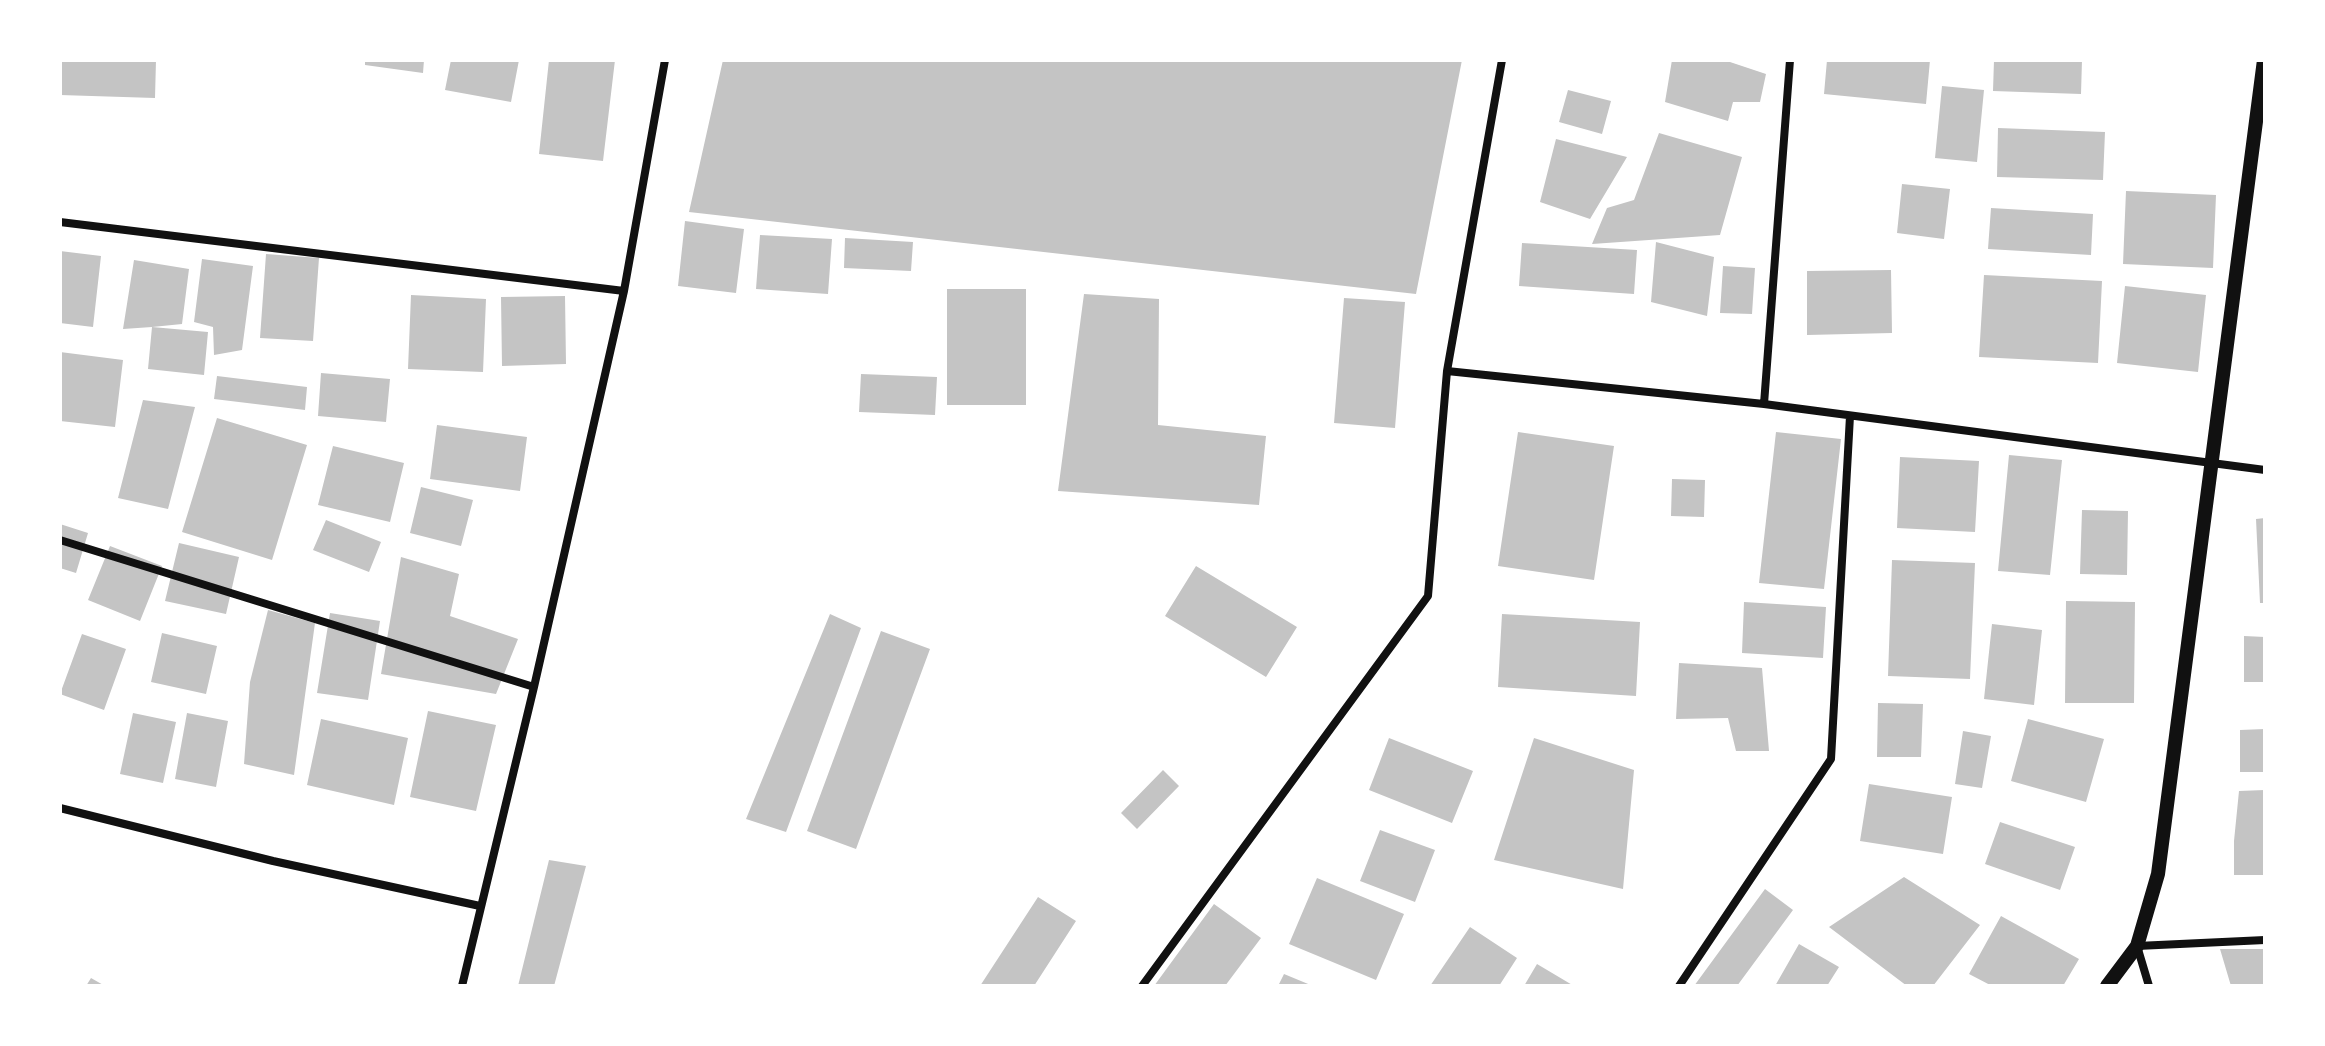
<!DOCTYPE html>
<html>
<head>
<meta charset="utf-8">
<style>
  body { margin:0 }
  #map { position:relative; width:2325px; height:1046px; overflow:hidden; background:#fff; font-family:Manrope,sans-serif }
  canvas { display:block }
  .frame { position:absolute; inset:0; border:62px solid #fff; pointer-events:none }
</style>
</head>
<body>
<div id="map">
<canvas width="2325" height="1046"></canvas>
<div class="frame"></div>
</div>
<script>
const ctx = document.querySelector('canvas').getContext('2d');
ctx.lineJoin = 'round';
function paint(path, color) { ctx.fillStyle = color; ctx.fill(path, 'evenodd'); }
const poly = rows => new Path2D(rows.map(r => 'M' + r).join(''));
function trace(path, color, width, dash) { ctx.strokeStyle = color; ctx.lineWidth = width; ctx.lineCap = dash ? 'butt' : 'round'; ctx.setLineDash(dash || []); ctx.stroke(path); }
paint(poly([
  [60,60,156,60,155,98,60,95],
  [365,60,424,60,423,73,365,65],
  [451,60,519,60,511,102,445,90],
  [549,60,615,60,603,161,539,154],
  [723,60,1462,60,1416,294,689,212],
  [1672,60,1724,60,1766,74,1760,102,1733,102,1728,121,1665,102],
  [1827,60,1930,60,1926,104,1824,94],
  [1994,60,2082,60,2081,94,1993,91],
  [1942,86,1984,90,1977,162,1935,158],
  [1568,90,1611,101,1602,134,1559,122],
  [1998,128,2105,132,2103,180,1997,177],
  [1659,133,1742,157,1720,235,1592,244,1607,208,1634,200],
  [1556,139,1627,157,1590,219,1540,202],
  [1902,184,1950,189,1944,239,1897,233],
  [2126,191,2216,195,2213,268,2123,264],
  [1991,208,2093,214,2091,255,1988,249],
  [685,221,744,229,736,293,678,286],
  [760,235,832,239,828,294,756,289],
  [845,238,913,242,911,271,844,268],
  [1656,242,1714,257,1707,316,1651,302],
  [1522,243,1637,250,1634,294,1519,286],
  [60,251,101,256,93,327,60,323],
  [266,254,319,258,313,341,260,338],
  [202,259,253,266,242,350,214,355,213,327,194,322],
  [134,260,189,269,182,324,152,327,208,332,204,375,148,369,152,327,123,329],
  [1723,266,1755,268,1752,314,1720,313],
  [1891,270,1892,333,1807,335,1807,271],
  [1984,275,2102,281,2098,363,1979,357],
  [2125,286,2206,295,2198,372,2117,363],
  [947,289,1026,289,1026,405,947,405],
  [1084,294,1159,299,1158,425,1266,436,1259,505,1058,491],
  [411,295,486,299,483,372,408,369],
  [565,296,566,364,502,366,501,297],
  [1344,298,1405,302,1395,428,1334,423],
  [60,352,123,360,115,427,60,421],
  [321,373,390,379,386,422,318,416],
  [861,374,937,377,935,415,859,412],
  [217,376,307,387,305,410,214,399],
  [143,400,195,407,168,509,118,498],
  [217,418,307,445,272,560,182,532],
  [437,425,527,437,520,491,430,479],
  [1518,432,1614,446,1594,580,1498,566],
  [1776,432,1841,439,1824,589,1759,583],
  [333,446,404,463,390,522,318,505],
  [2009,455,2062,460,2050,575,1998,571],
  [1900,457,1979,461,1975,532,1897,528],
  [1672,479,1705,480,1704,517,1671,516],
  [421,487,473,500,461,546,410,533],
  [2082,510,2128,511,2127,575,2080,574],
  [2265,518,2265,603,2260,603,2256,519],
  [326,520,381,542,369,572,313,550],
  [60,524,88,533,76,573,60,568],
  [179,543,239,557,226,614,165,601],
  [110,546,162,566,140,621,88,600],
  [401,557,459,574,450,616,518,639,496,694,381,674],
  [1892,560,1975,563,1970,679,1888,676],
  [1196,566,1297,627,1266,677,1165,616],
  [2066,601,2135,602,2134,703,2065,703],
  [1744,602,1826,607,1823,658,1742,653],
  [268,610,315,623,294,775,244,764,250,682],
  [330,613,380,621,368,700,317,693],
  [830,614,861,628,786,832,746,819],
  [1502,614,1640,622,1636,696,1498,687],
  [1992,624,2042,630,2034,705,1984,699],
  [881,631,930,649,856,849,807,831],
  [162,633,217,646,206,694,151,682],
  [82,634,126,649,104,710,60,694],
  [2244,636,2265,637,2265,682,2244,682],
  [1679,663,1762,668,1769,751,1736,751,1728,718,1676,719],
  [1878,703,1923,704,1921,757,1877,757],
  [428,711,496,725,476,811,410,797],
  [133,713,176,722,163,783,120,774],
  [187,713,228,721,216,787,175,779],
  [321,719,408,738,394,805,307,785],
  [2028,719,2104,739,2086,802,2011,781],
  [2265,729,2265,772,2240,772,2240,730],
  [1963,731,1991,736,1982,788,1955,784],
  [1389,738,1473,771,1452,823,1369,790],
  [1534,738,1634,770,1623,889,1494,860],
  [1163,770,1179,786,1137,829,1121,813],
  [1869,784,1952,797,1943,854,1860,841],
  [2265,790,2265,875,2234,875,2234,841,2239,791],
  [2000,822,2075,847,2060,890,1985,864],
  [1380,830,1435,850,1415,902,1360,881],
  [549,860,586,866,554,986,518,986],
  [1904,877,1980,925,1933,986,1907,986,1829,927],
  [1317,878,1404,914,1376,980,1289,944],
  [1765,889,1793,910,1737,986,1694,986],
  [1038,897,1076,921,1034,986,980,986],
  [1214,904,1261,938,1225,986,1154,986],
  [2001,916,2079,959,2063,986,1992,986,1969,974],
  [1470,927,1517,958,1499,986,1430,986],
  [1799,944,1839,967,1827,986,1775,986],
  [2220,949,2265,949,2265,986,2231,986],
  [1537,964,1574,986,1524,986],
  [1284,974,1313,986,1278,986],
  [91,978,105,986,86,986]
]), '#c4c4c4');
trace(poly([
  [60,222,624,291],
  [1447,371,1764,404,2265,470],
  [1764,404,1790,60],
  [60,540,534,687],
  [60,808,273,861,480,906],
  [462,986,534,687,624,291,665,60],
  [1142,986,1428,596,1447,371,1502,60],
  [1679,986,1831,759,1850,416],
  [2149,986,2137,946,2265,940]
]), '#111', 8);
trace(poly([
  [2107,986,2137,946,2158,874,2264,60]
]), '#111', 14);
</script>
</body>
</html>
